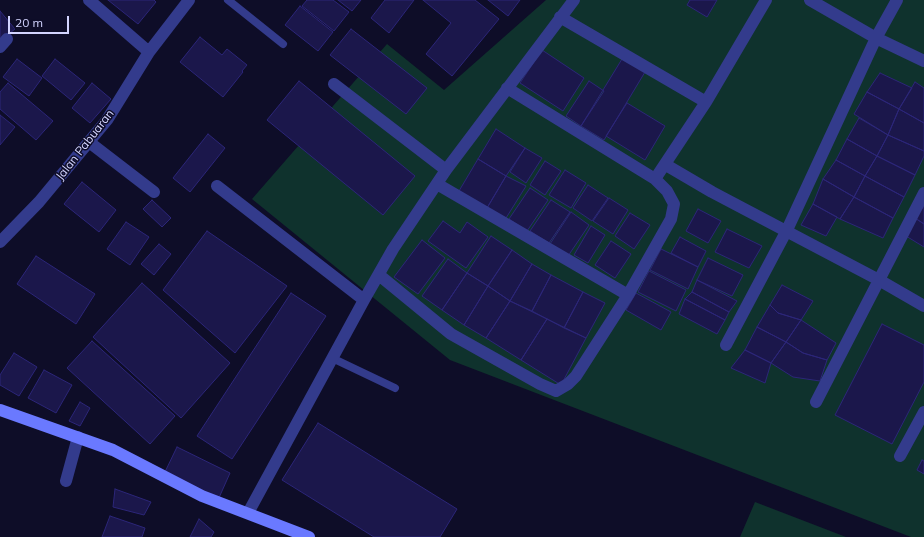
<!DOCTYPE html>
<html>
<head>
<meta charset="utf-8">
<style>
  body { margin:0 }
  #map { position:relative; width:924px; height:537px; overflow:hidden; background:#0e0d28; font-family:Mulish,sans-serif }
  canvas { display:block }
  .scale { position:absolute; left:8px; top:16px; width:61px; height:18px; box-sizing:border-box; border:2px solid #d3d4ff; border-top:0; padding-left:5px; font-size:12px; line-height:14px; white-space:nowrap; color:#d3d4ff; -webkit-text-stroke:3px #0e0d28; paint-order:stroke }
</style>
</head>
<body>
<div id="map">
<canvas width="924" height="537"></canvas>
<div class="scale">20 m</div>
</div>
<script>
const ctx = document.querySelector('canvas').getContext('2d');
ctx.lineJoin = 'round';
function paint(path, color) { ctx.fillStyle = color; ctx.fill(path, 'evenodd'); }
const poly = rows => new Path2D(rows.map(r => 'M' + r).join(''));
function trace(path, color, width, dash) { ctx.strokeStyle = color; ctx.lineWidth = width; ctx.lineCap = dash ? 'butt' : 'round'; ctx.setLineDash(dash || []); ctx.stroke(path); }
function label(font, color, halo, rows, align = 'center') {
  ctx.font = font + ' Mulish,sans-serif'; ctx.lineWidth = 3; ctx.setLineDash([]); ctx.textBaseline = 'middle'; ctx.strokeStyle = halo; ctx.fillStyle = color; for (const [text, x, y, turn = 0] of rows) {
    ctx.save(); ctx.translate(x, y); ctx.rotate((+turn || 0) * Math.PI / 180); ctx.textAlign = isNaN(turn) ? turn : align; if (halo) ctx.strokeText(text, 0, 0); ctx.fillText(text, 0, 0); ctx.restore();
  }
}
paint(poly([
  [546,0,924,0,924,537,911,537,450,360,252,199,387,44,444,90],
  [755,502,846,537,740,537]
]), '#0f322d');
const building = poly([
  [108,0,154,0,156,2,138,24,108,0],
  [307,0,333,0,349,12,334,31,302,6,307,0],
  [338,0,361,0,352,11,338,0],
  [385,0,414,0,389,33,371,18,385,0],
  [423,0,475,0,499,19,452,76,426,54,451,23,423,0],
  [488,0,520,0,508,16,488,0],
  [690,0,717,0,707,17,687,5,690,0],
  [300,6,333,32,318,51,285,25,300,6],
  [0,11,15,29,0,41,0,11],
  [351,29,427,88,406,114,330,55,351,29],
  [200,37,222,55,227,49,247,65,242,71,243,72,223,97,180,62,200,37],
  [542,50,584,78,563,111,520,83,542,50],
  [17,59,42,78,29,96,3,77,17,59],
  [55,59,85,83,71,100,42,76,55,59],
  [622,59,645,72,604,140,581,126,622,59],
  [880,73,912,88,899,109,867,92,880,73],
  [299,81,415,176,383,215,267,120,299,81],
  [589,81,604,91,581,126,566,116,589,81],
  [915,82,924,88,924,123,899,109,915,82],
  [8,83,53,121,36,140,0,109,0,92,8,83],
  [92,83,111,99,90,123,72,108,92,83],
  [867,92,899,109,888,135,854,114,867,92],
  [627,103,665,126,645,160,606,136,627,103],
  [899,109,924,123,924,151,888,135,899,109],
  [0,115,15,127,0,145,0,115],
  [859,118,888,135,877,156,847,139,859,118],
  [496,129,525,148,506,176,478,159,496,129],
  [208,134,225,148,190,192,173,178,208,134],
  [888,135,924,151,924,156,915,175,877,156,888,135],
  [847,139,877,156,865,176,836,160,847,139],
  [525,148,542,158,526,183,510,172,525,148],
  [877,156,915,175,904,197,865,176,877,156],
  [478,159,506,176,487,208,459,191,478,159],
  [836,160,865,176,854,197,823,179,836,160],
  [545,161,561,171,545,195,530,185,545,161],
  [565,170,586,183,571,208,549,195,565,170],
  [506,176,526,186,506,218,487,208,506,176],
  [865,176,904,197,893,218,854,197,865,176],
  [823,179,854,197,840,219,813,204,823,179],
  [82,182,116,210,99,232,64,204,82,182],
  [588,185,608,198,592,221,573,208,588,185],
  [530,188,548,200,527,231,509,219,530,188],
  [854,197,893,218,883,238,840,219,854,197],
  [609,198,628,210,613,234,593,221,609,198],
  [152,200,171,218,162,227,143,209,152,200],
  [551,200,570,212,549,243,530,231,551,200],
  [813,204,837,217,826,236,801,225,813,204],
  [924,206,924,224,915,218,924,206],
  [698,209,721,221,708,243,686,231,698,209],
  [571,212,589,225,568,256,550,244,571,212],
  [630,213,650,225,634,249,615,236,630,213],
  [915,218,924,224,924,247,906,236,915,218],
  [443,221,460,233,467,222,488,237,466,268,428,241,443,221],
  [126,222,149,237,130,265,107,249,126,222],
  [591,226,605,235,588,263,574,255,591,226],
  [727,229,762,246,749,268,715,252,727,229],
  [207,231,287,286,235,353,163,290,207,231],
  [491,236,512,250,488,286,467,273,491,236],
  [680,237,706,251,698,267,671,253,680,237],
  [422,240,445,258,418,294,394,277,422,240],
  [611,241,631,254,615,278,595,265,611,241],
  [159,244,171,254,154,275,141,264,159,244],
  [661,249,698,267,688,289,650,270,661,249],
  [512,250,532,264,510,301,488,286,512,250],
  [36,256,95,294,76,324,17,284,36,256],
  [708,258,743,275,732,296,697,280,708,258],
  [448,259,467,273,442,310,422,296,448,259],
  [532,264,551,275,532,311,510,301,532,264],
  [649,271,686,290,676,311,638,292,649,271],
  [467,273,488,286,464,325,442,310,467,273],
  [551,275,583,292,564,328,532,311,551,275],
  [697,280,737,301,729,312,692,292,697,280],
  [142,283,230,363,181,418,93,337,142,283],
  [782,285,813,301,801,320,778,313,770,305,782,285],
  [488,286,510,301,486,338,464,325,488,286],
  [583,292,605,303,586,338,564,328,583,292],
  [692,292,729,312,725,320,685,299,692,292],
  [291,293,326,316,232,459,197,436,291,293],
  [636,293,671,312,661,330,626,310,636,293],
  [685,299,725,320,717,334,679,314,685,299],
  [510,301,547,319,521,360,486,338,510,301],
  [770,305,778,313,801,320,786,342,757,327,770,305],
  [547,319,586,338,561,385,521,360,547,319],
  [801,320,836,343,827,360,803,353,786,342,801,320],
  [882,324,924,345,924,382,892,444,835,415,882,324],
  [757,327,786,342,771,363,745,350,757,327],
  [92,341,175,416,150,444,67,368,92,341],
  [786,342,803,353,827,360,820,381,793,377,771,363,786,342],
  [745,350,771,363,765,383,731,368,745,350],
  [14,353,37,367,19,396,0,385,0,375,14,353],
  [44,370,72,385,56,413,28,398,44,370],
  [80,402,90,408,80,426,69,421,80,402],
  [318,423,457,509,440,537,374,537,282,480,318,423],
  [177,447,230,473,218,500,164,474,177,447],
  [922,460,924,461,924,474,917,470,922,460],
  [115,489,151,502,144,515,113,507,115,489],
  [110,516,145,528,142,537,102,537,110,516],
  [199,519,214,532,211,537,190,537,199,519]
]);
paint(building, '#1b174b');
trace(building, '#2c2679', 1);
trace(poly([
  [228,0,283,44],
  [332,358,395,388]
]), '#333b8c', 8);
trace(poly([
  [89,0,149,52],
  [810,0,876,38,924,61],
  [560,17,706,102],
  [0,47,7,39],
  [334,84,446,170],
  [89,142,154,192],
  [666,165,712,192,879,280,924,306],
  [655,179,706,102,766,0],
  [437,184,628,295],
  [217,186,364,300],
  [0,242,39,202,107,120,149,52,189,0],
  [379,275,451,334,540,384,556,391,568,384,576,376,628,295,671,219,674,204,667,191,655,179,507,88],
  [726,345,787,230,876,38,897,0],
  [816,402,924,193],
  [900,456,924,412],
  [66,481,78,437],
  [248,513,364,300,393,249,446,170,574,0]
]), '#333b8c', 12);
trace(poly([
  [0,410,113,450,202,496,309,537]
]), '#6a79ff', 12);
label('12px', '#d3d4ff', '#0e0d28', [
  ["Jalan Pabuaran",85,145,-52]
]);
</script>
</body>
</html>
